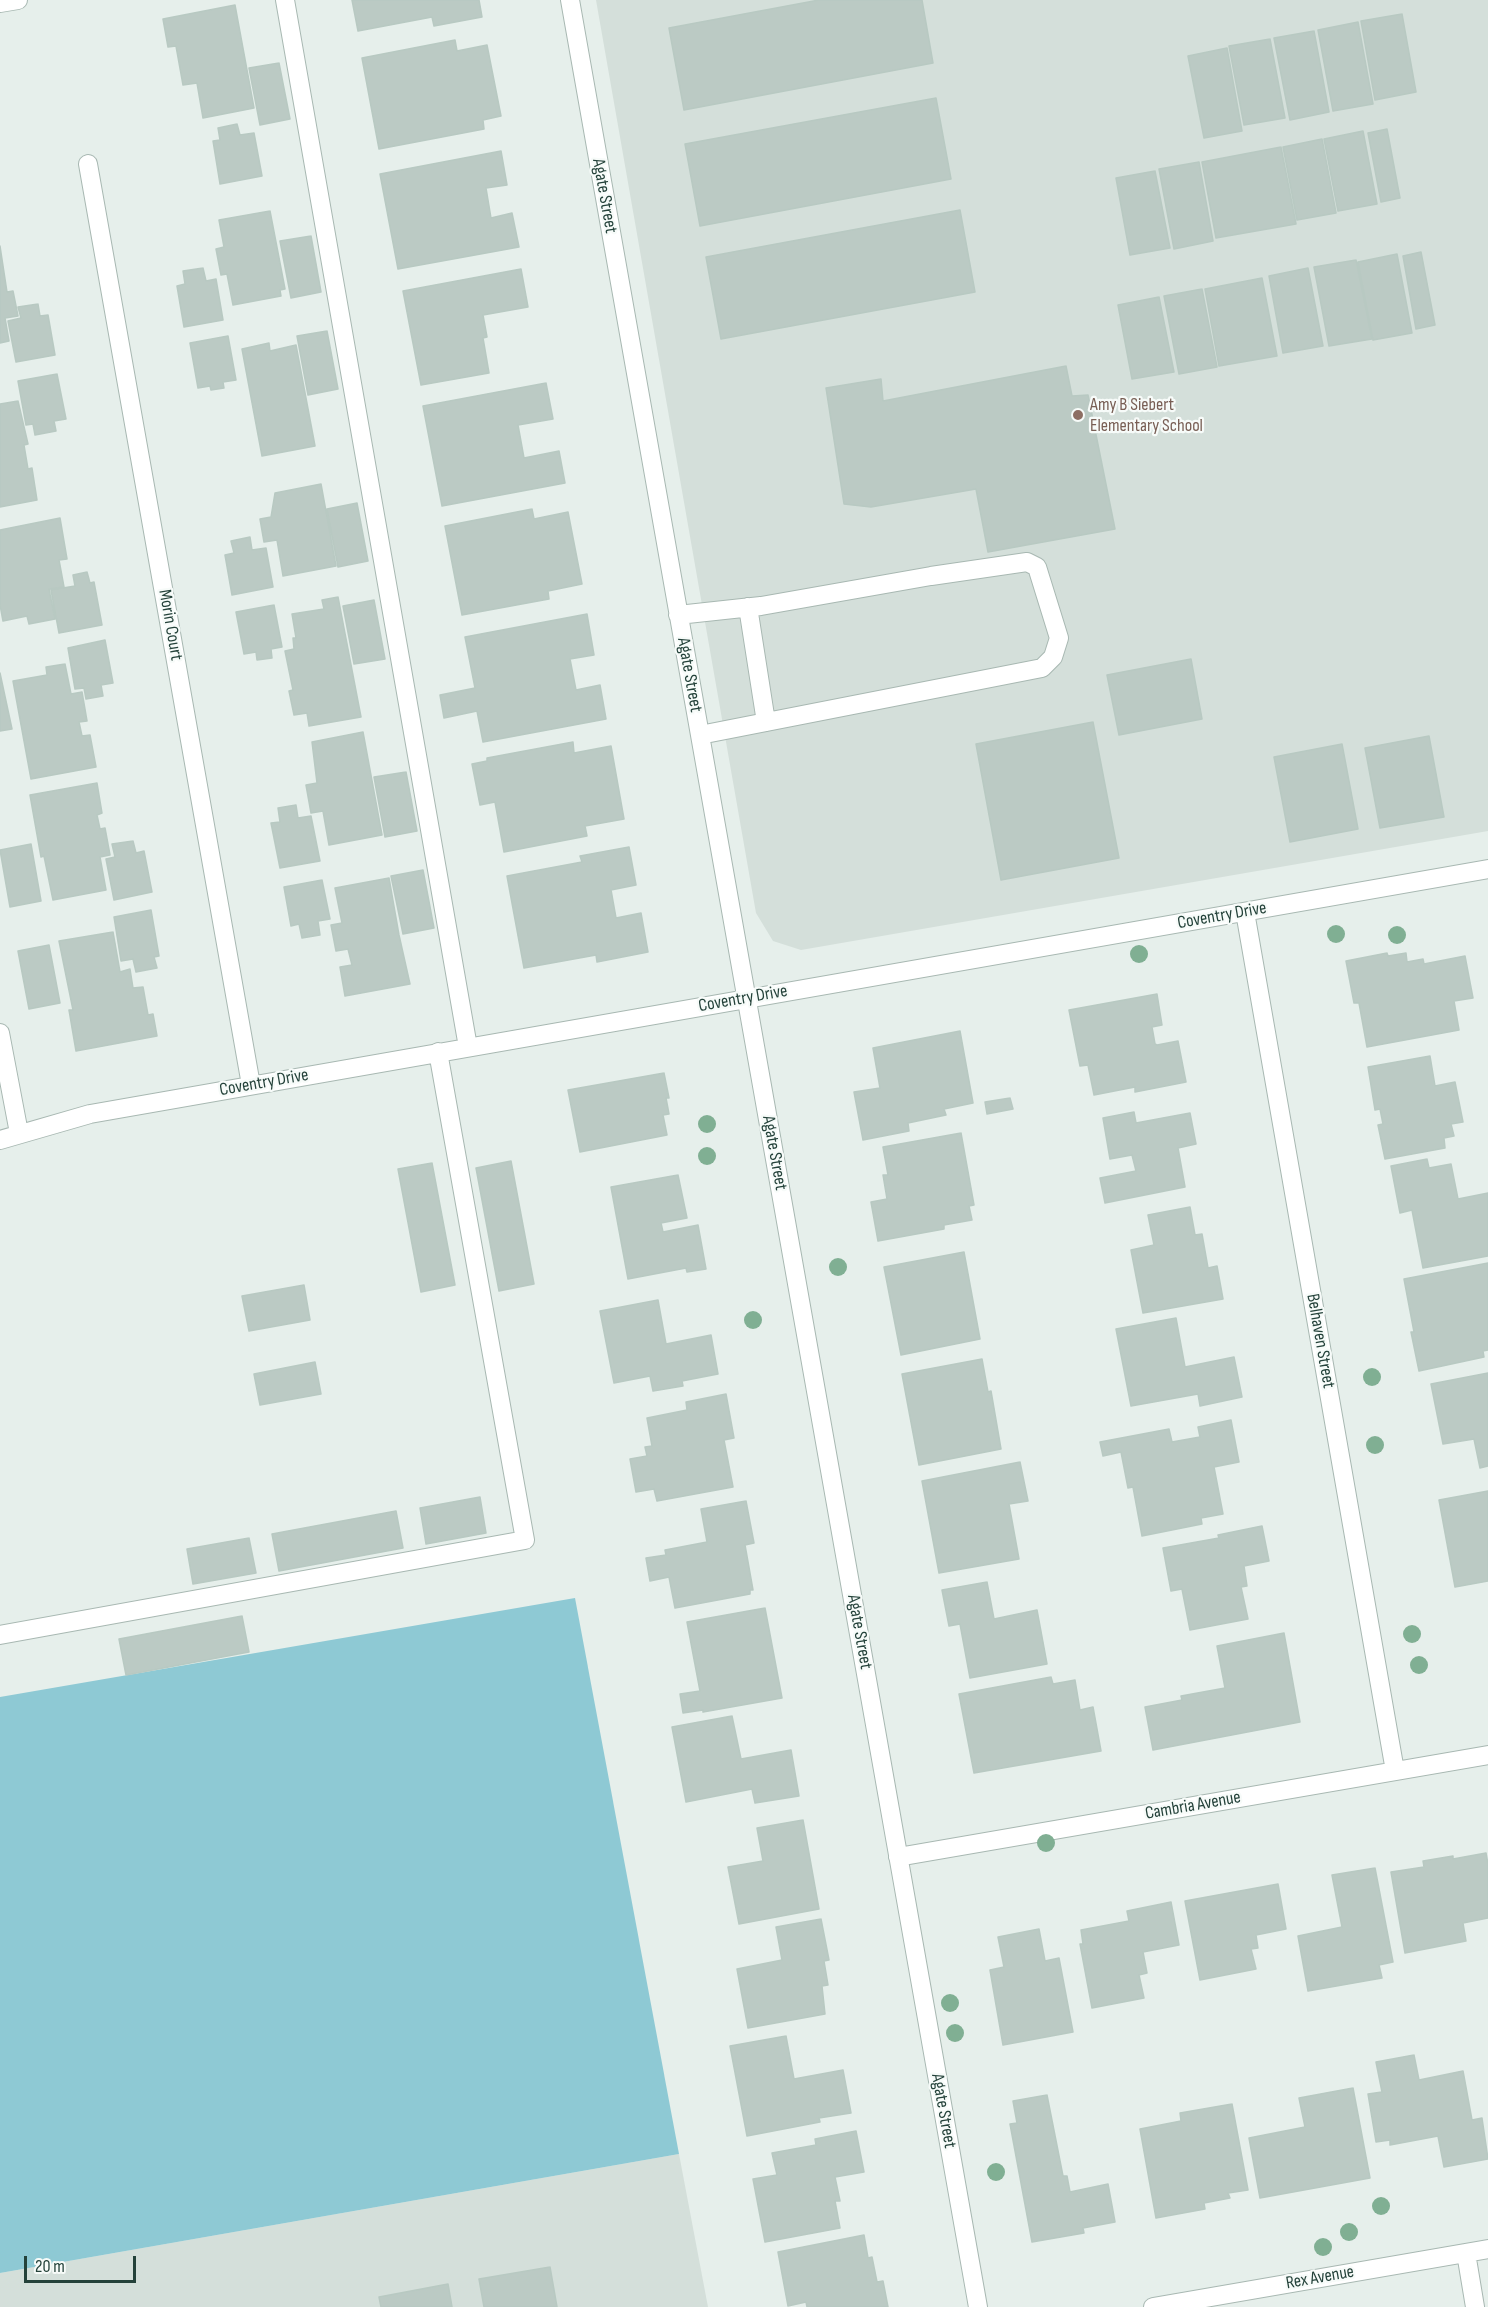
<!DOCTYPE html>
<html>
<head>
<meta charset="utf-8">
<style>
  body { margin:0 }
  #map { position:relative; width:1488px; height:2307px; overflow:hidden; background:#e6efeb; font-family:"Sofia Sans Condensed",sans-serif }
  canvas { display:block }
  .scale { position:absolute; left:24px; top:2256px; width:112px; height:27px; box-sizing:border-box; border:3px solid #24423a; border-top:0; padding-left:8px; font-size:18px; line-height:21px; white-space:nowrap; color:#24423a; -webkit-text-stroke:4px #f7fbf9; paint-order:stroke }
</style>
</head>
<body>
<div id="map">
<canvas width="1488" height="2307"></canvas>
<div class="scale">20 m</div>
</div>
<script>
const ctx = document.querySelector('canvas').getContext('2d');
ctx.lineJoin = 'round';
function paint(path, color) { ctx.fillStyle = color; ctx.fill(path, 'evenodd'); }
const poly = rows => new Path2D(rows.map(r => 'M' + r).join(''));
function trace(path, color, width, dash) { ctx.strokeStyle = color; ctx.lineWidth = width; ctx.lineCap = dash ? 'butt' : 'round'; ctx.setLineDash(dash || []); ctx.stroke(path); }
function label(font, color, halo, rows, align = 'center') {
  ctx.font = font + ' "Sofia Sans Condensed",sans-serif'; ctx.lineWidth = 4.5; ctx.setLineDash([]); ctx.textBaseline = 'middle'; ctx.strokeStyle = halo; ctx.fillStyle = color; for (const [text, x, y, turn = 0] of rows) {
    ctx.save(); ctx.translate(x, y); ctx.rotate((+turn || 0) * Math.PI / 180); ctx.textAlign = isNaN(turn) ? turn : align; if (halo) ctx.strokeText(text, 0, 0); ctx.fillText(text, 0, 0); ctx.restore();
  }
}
paint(poly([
  [596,0,1488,0,1488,831,801,950,773,941,756,913],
  [679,2154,708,2307,0,2307,0,2273]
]), '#d4dfda');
paint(poly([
  [575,1598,679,2154,0,2273,0,1697]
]), '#8ec9d4');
const building = poly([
  [352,0,479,0,482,17,434,26,432,17,358,31,352,0],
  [819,0,922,0,933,63,684,110,669,28,819,0],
  [235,5,254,108,203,118,197,83,183,85,176,46,168,47,163,19,235,5],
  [1402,14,1416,92,1375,100,1361,21,1402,14],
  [1358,22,1373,104,1333,111,1318,30,1358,22],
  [1314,31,1329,112,1290,120,1274,38,1314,31],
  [1270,39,1285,118,1244,125,1229,46,1270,39],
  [455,40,457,51,487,45,501,116,483,120,484,129,379,149,362,58,455,40],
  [1227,48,1242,131,1204,138,1188,56,1227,48],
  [279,63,290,119,260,125,249,68,279,63],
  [936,98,951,179,700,226,685,144,936,98],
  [237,124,240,135,254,133,262,176,220,184,213,141,220,140,218,128,237,124],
  [1387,129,1400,198,1381,202,1368,133,1387,129],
  [1363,131,1377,204,1338,211,1324,139,1363,131],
  [1322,139,1336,213,1297,220,1283,147,1322,139],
  [1281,147,1296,224,1216,238,1202,162,1281,147],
  [501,151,507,185,486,188,491,218,512,213,519,247,398,269,380,174,501,151],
  [1199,162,1213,241,1174,249,1159,169,1199,162],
  [1155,171,1170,248,1130,255,1116,178,1155,171],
  [960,210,975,292,721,339,706,257,960,210],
  [270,211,285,289,280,290,281,296,233,305,227,274,221,275,216,249,224,247,219,220,270,211],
  [311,236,321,292,291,298,280,241,311,236],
  [0,246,7,292,13,291,18,316,5,318,9,341,0,343,0,246],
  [1421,252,1435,325,1416,329,1403,256,1421,252],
  [1397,254,1412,333,1373,340,1358,262,1397,254],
  [1356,260,1372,339,1329,346,1314,267,1356,260],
  [203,268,206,281,216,279,223,320,184,327,177,286,185,284,183,271,203,268],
  [1308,268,1323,346,1283,353,1269,276,1308,268],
  [521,269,528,307,483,315,487,337,483,338,489,373,421,385,403,291,521,269],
  [1262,278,1277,356,1219,366,1205,289,1262,278],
  [1202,289,1217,367,1179,374,1164,296,1202,289],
  [1159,297,1174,372,1132,379,1118,305,1159,297],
  [38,304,40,316,48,315,55,355,16,362,8,321,21,318,18,307,38,304],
  [327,331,338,389,308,395,297,336,327,331],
  [228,336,236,380,223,382,224,388,211,390,210,386,198,388,190,343,228,336],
  [269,343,270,351,296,345,315,446,262,456,242,349,269,343],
  [1066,366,1072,396,1088,395,1115,529,988,552,976,489,871,507,844,504,826,388,881,379,883,401,1066,366],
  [57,374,66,419,54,421,56,431,35,435,33,424,26,425,18,381,57,374],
  [546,383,553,419,518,425,524,458,559,451,565,483,442,506,423,406,546,383],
  [18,401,28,444,24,445,28,469,32,468,37,500,0,507,0,404,18,401],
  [321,484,336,566,283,576,277,540,264,542,260,519,271,517,275,493,321,484],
  [357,503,368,561,338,567,327,509,357,503],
  [532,509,534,519,568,512,582,584,548,591,549,599,462,615,445,526,532,509],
  [60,518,67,559,59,560,64,587,49,589,55,619,29,624,27,616,3,621,0,605,0,530,60,518],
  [250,537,252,550,266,548,273,587,232,595,225,555,234,553,231,541,250,537],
  [87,572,90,583,94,582,102,625,59,633,51,590,75,586,73,575,87,572],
  [338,597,361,717,309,726,307,713,294,715,289,691,293,690,285,651,294,649,293,638,296,638,292,614,324,609,322,600,338,597],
  [374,600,385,659,354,664,343,606,374,600],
  [274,605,282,647,271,649,272,658,257,660,256,652,244,654,236,612,274,605],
  [587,614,594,655,570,659,576,690,600,685,606,719,483,742,477,711,444,718,440,695,475,688,465,637,587,614],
  [105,640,113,683,101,685,103,696,86,699,84,688,75,689,68,648,105,640],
  [1191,659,1202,719,1119,735,1107,675,1191,659],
  [65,664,71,694,82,692,87,721,79,722,82,736,90,735,96,767,31,779,13,681,47,675,46,667,65,664],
  [0,673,12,729,0,731,0,673],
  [1093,722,1119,858,1001,880,976,744,1093,722],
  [363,732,382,835,329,845,323,811,311,813,306,785,317,783,312,742,363,732],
  [1429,736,1444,817,1380,828,1365,748,1429,736],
  [573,742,574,753,611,746,624,819,585,826,587,836,504,852,495,802,480,805,472,764,487,761,487,758,573,742],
  [1342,744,1358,829,1290,842,1274,757,1342,744],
  [406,772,417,831,385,837,374,777,406,772],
  [97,783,102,813,97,815,100,829,105,828,110,855,100,857,106,890,53,900,44,856,41,857,30,795,97,783],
  [296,805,298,818,311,816,320,861,280,868,271,823,280,822,278,808,296,805],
  [133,841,136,853,144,851,152,892,114,900,106,859,115,857,112,844,133,841],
  [31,844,41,901,10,907,0,850,31,844],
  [629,847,636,885,611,890,616,918,641,913,648,952,597,962,596,955,524,968,507,876,582,862,580,856,629,847],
  [423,870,434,928,403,934,391,876,423,870],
  [389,878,399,935,410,984,345,996,340,967,352,965,348,949,336,951,331,925,342,923,335,888,389,878],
  [322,880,330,919,318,921,320,935,302,938,299,924,291,926,284,887,322,880],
  [151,910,159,956,154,957,157,968,136,972,133,959,121,961,114,917,151,910],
  [113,932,120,972,130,969,133,988,143,987,148,1015,153,1014,157,1036,76,1051,69,1010,73,1010,59,941,113,932],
  [49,945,60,1003,29,1009,18,951,49,945],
  [1387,953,1388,956,1406,953,1407,962,1423,959,1424,964,1465,956,1473,998,1454,1001,1459,1030,1367,1047,1359,1003,1354,1003,1346,961,1387,953],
  [1157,994,1162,1025,1152,1027,1155,1044,1157,1045,1178,1041,1186,1082,1135,1092,1135,1087,1094,1095,1088,1065,1080,1066,1069,1010,1157,994],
  [960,1031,973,1103,944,1109,946,1115,908,1123,909,1131,863,1140,854,1092,880,1088,873,1048,960,1031],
  [1430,1056,1435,1086,1455,1082,1463,1122,1451,1124,1454,1136,1444,1138,1445,1148,1385,1159,1378,1125,1383,1124,1380,1109,1375,1110,1368,1067,1430,1056],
  [664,1073,669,1098,666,1098,669,1114,663,1115,667,1135,580,1152,568,1090,664,1073],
  [1010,1098,1013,1109,987,1114,985,1102,1010,1098],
  [1134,1112,1136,1123,1190,1113,1196,1144,1178,1148,1185,1187,1105,1203,1100,1178,1136,1171,1132,1155,1110,1159,1103,1118,1134,1112],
  [961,1133,974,1205,969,1206,972,1220,944,1225,944,1229,878,1241,871,1202,887,1199,883,1175,888,1175,883,1147,961,1133],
  [1427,1159,1429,1168,1451,1164,1458,1199,1488,1193,1488,1256,1423,1268,1412,1210,1400,1213,1391,1166,1427,1159],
  [511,1161,534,1284,499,1291,476,1168,511,1161],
  [432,1163,455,1285,421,1292,398,1169,432,1163],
  [678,1175,687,1218,661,1223,663,1232,698,1225,706,1269,687,1272,686,1268,628,1279,611,1187,678,1175],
  [1190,1207,1195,1235,1202,1234,1208,1268,1217,1266,1223,1299,1143,1313,1131,1250,1154,1245,1148,1215,1190,1207],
  [964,1252,980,1339,901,1355,884,1267,964,1252],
  [1488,1263,1488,1350,1483,1351,1484,1357,1419,1371,1411,1332,1414,1332,1404,1279,1488,1263],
  [304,1285,310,1320,249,1331,242,1296,304,1285],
  [658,1300,666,1344,711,1335,718,1374,682,1381,683,1386,653,1391,650,1376,614,1383,600,1311,658,1300],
  [1176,1318,1185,1367,1234,1357,1242,1397,1200,1406,1198,1394,1131,1406,1116,1329,1176,1318],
  [982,1359,988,1392,991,1391,1001,1449,919,1465,902,1374,982,1359],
  [315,1362,321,1394,260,1405,254,1374,315,1362],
  [1488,1373,1488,1466,1480,1468,1474,1439,1443,1444,1431,1384,1488,1373],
  [726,1394,734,1438,724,1440,733,1487,657,1501,654,1489,636,1492,630,1459,647,1456,645,1447,652,1446,647,1418,687,1410,686,1402,726,1394],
  [1231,1420,1239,1462,1214,1467,1223,1514,1201,1518,1202,1524,1142,1536,1133,1487,1128,1488,1121,1452,1103,1456,1100,1442,1169,1429,1172,1442,1200,1437,1198,1427,1231,1420],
  [1020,1462,1028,1501,1009,1504,1019,1559,939,1573,922,1481,1020,1462],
  [1488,1491,1488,1581,1455,1587,1439,1500,1488,1491],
  [480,1497,486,1533,426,1544,420,1508,480,1497],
  [746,1501,754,1543,745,1545,753,1590,750,1590,750,1594,675,1608,669,1577,650,1581,646,1558,666,1555,665,1550,707,1542,701,1509,746,1501],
  [396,1511,403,1548,279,1571,272,1534,396,1511],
  [1262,1526,1269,1561,1244,1566,1247,1586,1241,1587,1248,1619,1190,1630,1182,1589,1171,1591,1163,1548,1219,1538,1218,1535,1262,1526],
  [249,1538,256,1573,193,1584,187,1549,249,1538],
  [987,1582,994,1619,1037,1610,1047,1664,970,1678,960,1624,949,1626,942,1590,987,1582],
  [765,1608,782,1698,703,1712,703,1710,683,1713,680,1694,700,1691,687,1622,765,1608],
  [242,1616,249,1652,126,1675,119,1639,242,1616],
  [1284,1633,1300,1722,1153,1750,1145,1707,1182,1700,1181,1696,1225,1688,1217,1646,1284,1633],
  [1051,1677,1053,1684,1075,1680,1080,1710,1093,1707,1101,1751,974,1773,959,1694,1051,1677],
  [732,1716,741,1759,791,1750,799,1796,755,1803,752,1789,686,1802,672,1727,732,1716],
  [803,1820,819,1909,739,1924,728,1867,763,1861,757,1828,803,1820],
  [1486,1853,1488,1864,1488,1918,1463,1923,1466,1941,1405,1953,1391,1872,1424,1867,1423,1861,1453,1856,1453,1859,1486,1853],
  [1375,1868,1393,1962,1379,1965,1382,1978,1308,1991,1298,1936,1342,1927,1332,1875,1375,1868],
  [1278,1884,1286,1929,1256,1935,1258,1948,1251,1949,1256,1969,1200,1980,1185,1901,1278,1884],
  [1171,1902,1179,1945,1143,1952,1147,1973,1139,1975,1144,1998,1092,2008,1080,1944,1083,1944,1081,1930,1129,1921,1127,1911,1171,1902],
  [821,1919,829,1960,824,1961,828,1985,822,1986,825,2014,748,2028,737,1969,782,1960,776,1927,821,1919],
  [1039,1929,1045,1961,1059,1958,1073,2032,1003,2045,990,1970,1004,1967,998,1937,1039,1929],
  [786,2036,794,2079,843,2070,851,2113,819,2118,820,2122,747,2136,730,2046,786,2036],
  [1414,2055,1419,2080,1463,2071,1472,2120,1482,2118,1488,2159,1444,2167,1438,2136,1390,2145,1390,2140,1376,2142,1368,2094,1382,2092,1376,2062,1414,2055],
  [1353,2088,1370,2178,1260,2198,1249,2138,1305,2127,1299,2098,1353,2088],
  [1047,2095,1063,2176,1067,2176,1070,2192,1108,2184,1115,2222,1083,2228,1084,2233,1032,2242,1010,2124,1017,2123,1013,2101,1047,2095],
  [1232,2104,1248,2190,1228,2193,1230,2198,1204,2203,1205,2209,1156,2218,1140,2129,1181,2121,1180,2113,1232,2104],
  [856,2131,864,2172,835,2177,840,2201,835,2201,840,2228,765,2242,753,2179,777,2175,772,2153,816,2145,815,2139,856,2131],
  [864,2235,868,2258,872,2257,877,2282,883,2281,888,2307,807,2307,806,2302,788,2306,778,2252,864,2235],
  [550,2267,557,2307,484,2307,479,2279,550,2267],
  [448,2284,452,2307,381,2307,379,2297,448,2284]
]);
paint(building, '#bbcac4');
trace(building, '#b8c9c2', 1.5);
const minor = poly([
  [285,0,468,1047],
  [570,0,978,2307],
  [0,3,18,0],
  [88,164,251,1085],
  [748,607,766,722],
  [678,615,761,606,931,576,1027,562,1037,567,1059,638,1053,657,1042,668,700,735],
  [1245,912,1395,1771],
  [0,1033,19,1133],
  [0,1140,90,1114,1488,869],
  [0,1635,525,1540,438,1052],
  [898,1857,1488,1755],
  [1466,2253,1475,2307],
  [1153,2307,1488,2249]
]);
trace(minor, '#a8b8b2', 20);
trace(minor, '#fff', 18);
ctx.fillStyle = '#80af93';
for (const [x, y] of [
  [1336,934],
  [1397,935],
  [1139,954],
  [707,1124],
  [707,1156],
  [838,1267],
  [753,1320],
  [1372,1377],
  [1375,1445],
  [1412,1634],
  [1419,1665],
  [1046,1843],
  [950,2003],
  [955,2033],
  [996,2172],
  [1381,2206],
  [1349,2232],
  [1323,2247]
]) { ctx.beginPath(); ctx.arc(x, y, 9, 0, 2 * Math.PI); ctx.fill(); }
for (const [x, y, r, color] of [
  [1078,415,6,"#8d6e63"]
]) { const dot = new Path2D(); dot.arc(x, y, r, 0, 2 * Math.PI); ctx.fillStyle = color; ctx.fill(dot); trace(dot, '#f7fbf9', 2); }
label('18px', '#24423a', '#f7fbf9', [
  ["Agate Street",604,196,80],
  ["Morin Court",170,625,80],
  ["Agate Street",689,675,80],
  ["Coventry Drive",1222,916,-10],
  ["Coventry Drive",743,999,-10],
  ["Coventry Drive",264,1083,-10],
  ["Agate Street",774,1153,80],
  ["Belhaven Street",1320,1341,80],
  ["Agate Street",859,1632,80],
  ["Cambria Avenue",1193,1806,-10],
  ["Agate Street",943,2111,80],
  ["Rex Avenue",1320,2278,-10]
]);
label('18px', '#785e54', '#f7fbf9', [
  ["Amy B Siebert",1090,405],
  ["Elementary School",1090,426]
], 'left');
</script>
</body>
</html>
